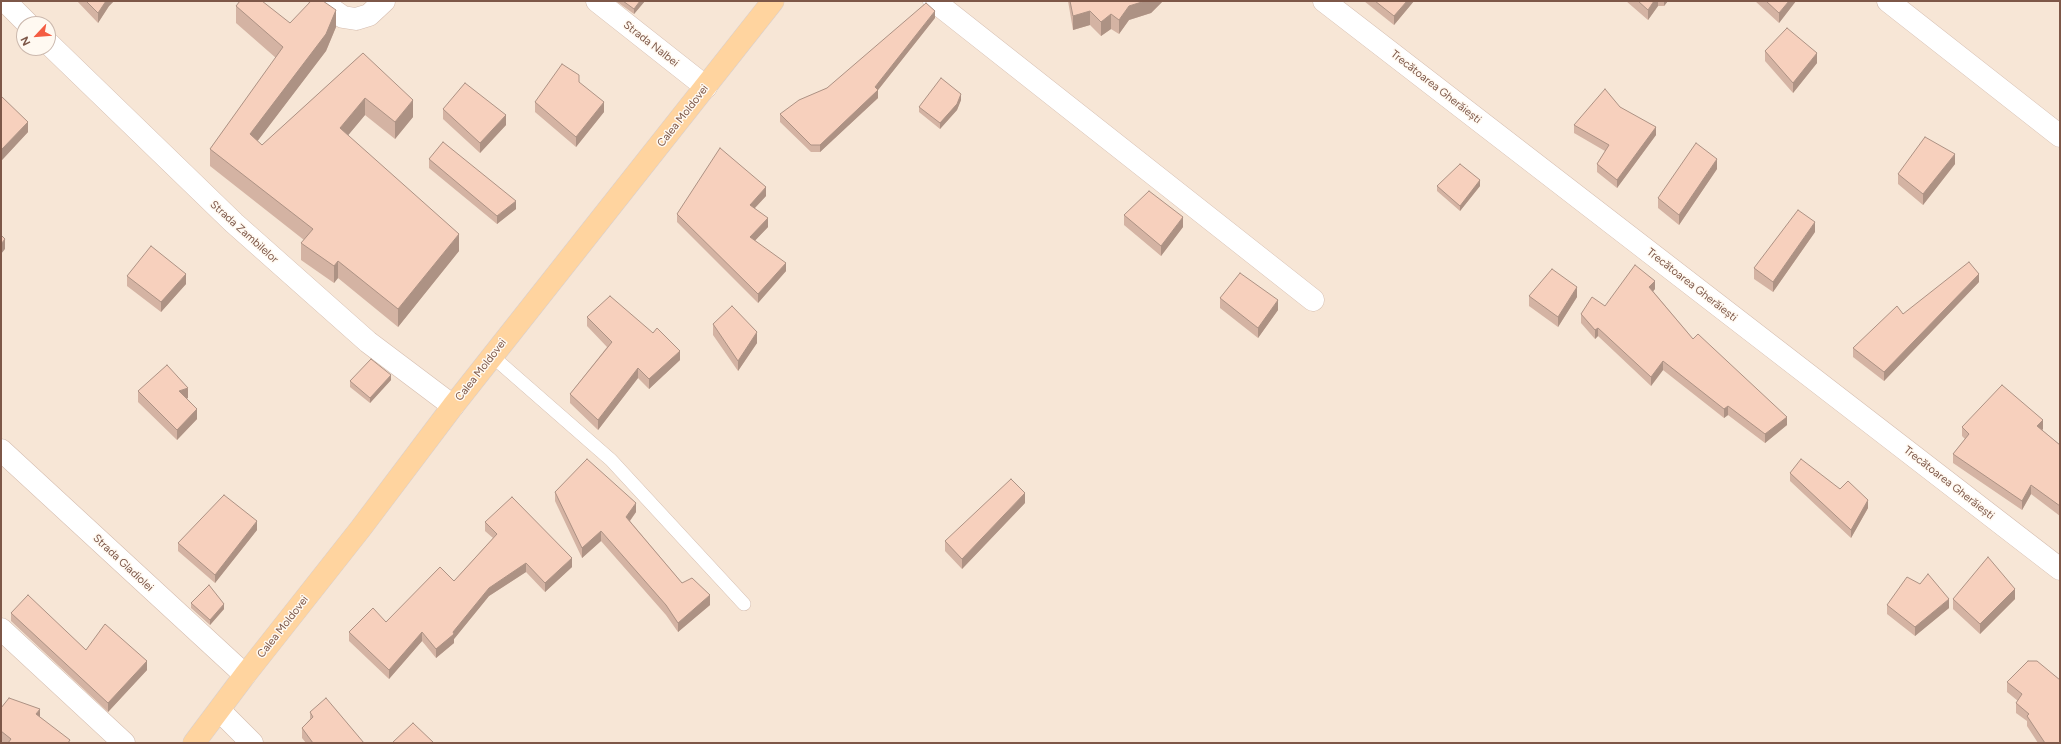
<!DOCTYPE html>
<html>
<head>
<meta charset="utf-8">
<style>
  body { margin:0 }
  #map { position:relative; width:2061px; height:744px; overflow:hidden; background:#fef4e9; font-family:Figtree,sans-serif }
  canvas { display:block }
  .frame { position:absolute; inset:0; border:2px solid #7d5748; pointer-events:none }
  .north { position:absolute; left:16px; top:16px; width:40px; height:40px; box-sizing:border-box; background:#fff9f1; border:1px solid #cbb8ad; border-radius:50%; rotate:244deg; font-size:11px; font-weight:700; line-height:16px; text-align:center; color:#7d5748 }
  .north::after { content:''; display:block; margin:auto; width:14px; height:18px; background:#f45c42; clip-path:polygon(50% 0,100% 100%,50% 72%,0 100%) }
</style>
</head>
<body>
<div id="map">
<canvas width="2061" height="744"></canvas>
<div class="frame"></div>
<div class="north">N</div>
</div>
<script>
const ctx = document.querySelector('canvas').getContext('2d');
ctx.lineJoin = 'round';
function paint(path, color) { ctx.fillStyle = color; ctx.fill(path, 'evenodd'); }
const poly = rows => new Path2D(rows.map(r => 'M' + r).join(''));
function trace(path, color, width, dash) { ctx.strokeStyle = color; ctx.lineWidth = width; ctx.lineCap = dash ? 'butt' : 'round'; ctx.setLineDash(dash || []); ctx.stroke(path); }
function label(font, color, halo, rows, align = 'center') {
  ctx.font = font + ' Figtree,sans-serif'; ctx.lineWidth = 3; ctx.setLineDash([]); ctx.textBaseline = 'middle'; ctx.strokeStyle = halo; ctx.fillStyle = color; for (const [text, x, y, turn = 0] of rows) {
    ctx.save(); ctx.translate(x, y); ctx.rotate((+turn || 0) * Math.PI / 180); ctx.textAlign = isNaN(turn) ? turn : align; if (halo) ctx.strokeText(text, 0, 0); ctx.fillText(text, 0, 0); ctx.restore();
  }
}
paint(poly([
  [1,1,2060,1,2060,743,1,743],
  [24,24,48,24,48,48,24,48]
]), '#f7e6d6');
const lane = poly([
  [492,356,611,460,744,604]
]);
const street = poly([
  [5,1,28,24],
  [320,1,343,17,356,19,369,15,384,1],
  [597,1,706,87],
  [934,1,1313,300],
  [1324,1,2060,569],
  [1888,1,2060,136],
  [48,43,234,223,368,342,453,406],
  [1,450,245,675],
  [1,629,124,743],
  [220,711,252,743]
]);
const primary = poly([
  [194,743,245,675,361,528,453,406,773,1]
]);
trace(lane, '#d5bdaf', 14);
trace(street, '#d5bdaf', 23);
trace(primary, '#dbd0cc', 23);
trace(lane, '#fff', 13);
trace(street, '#fff', 22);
trace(primary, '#ffd49f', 22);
paint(poly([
  [77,1,114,1,109,6,98,23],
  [616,1,645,1,634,14],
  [1068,1,1162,1,1162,2,1151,13,1129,20,1119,34,1111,29,1101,36,1090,25,1073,30],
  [1364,1,1414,1,1394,25],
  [1626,1,1668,1,1664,6,1658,6,1648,20],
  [1755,1,1796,1,1779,23],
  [236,6,290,23,336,27,326,51,257,141,262,145,363,53,413,117,395,139,365,115,348,135,459,251,398,327,338,278,334,283,301,260,301,243,304,240,210,166,210,149,276,58,236,23],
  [935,18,878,90,878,98,820,152,811,152,780,122,780,114,827,88],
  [1765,51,1817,63,1793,93,1765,61],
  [579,82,604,112,576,147,535,112,535,102],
  [1,96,28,132,2,160,1,158],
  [961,100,957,110,940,129,919,112,919,107],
  [1620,107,1656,135,1617,188,1597,172,1597,164,1605,151,1574,133,1574,125],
  [443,109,506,125,480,153,443,119],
  [429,159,516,209,497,224,429,168],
  [1955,164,1923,205,1898,184,1898,174],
  [1717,169,1679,225,1658,208,1658,198],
  [1437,186,1480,186,1460,211,1437,191],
  [766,196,755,208,768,227,755,240,786,271,758,303,677,222,677,214],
  [1124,215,1183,227,1161,256,1124,225],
  [1815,232,1773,292,1754,279,1754,268],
  [127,276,186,284,161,312,127,286],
  [1979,282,1884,381,1853,357,1853,348,1903,314],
  [1655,289,1653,291,1693,339,1787,425,1765,443,1728,415,1724,418,1663,370,1651,386,1598,336,1595,339,1581,323,1581,314],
  [1529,296,1577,297,1558,327,1529,306],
  [1220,298,1278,310,1258,338,1220,308],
  [587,317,680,360,649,389,638,378,598,430,570,403,570,394,607,347,587,326],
  [713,324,757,343,738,371,713,335],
  [391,380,370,403,350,387,350,381],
  [138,391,188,398,186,399,197,419,177,440,138,402],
  [1962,427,2043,429,2042,430,2060,445,2060,516,2031,494,2022,510,1953,463,1953,454,1965,439,1962,436],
  [1790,473,1840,489,1868,508,1851,538,1790,481],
  [555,492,636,512,630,521,682,583,710,605,678,632,666,615,601,541,582,558,555,501],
  [1025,503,962,569,945,551,945,541],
  [485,522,572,567,545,592,526,572,489,596,454,639,454,643,436,658,422,641,389,679,349,641,349,632,386,622,454,581,493,538,485,531],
  [257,530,215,583,178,551,178,543],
  [1953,599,2015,599,1980,634,1953,609],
  [191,603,224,609,210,625,191,608],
  [1887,605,1949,608,1915,636,1887,614],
  [11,613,86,650,147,670,108,712,11,621],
  [2060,680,2060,743,2038,743,2027,726,2027,721,2016,713,2016,703,2018,701,2007,692,2007,682],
  [1,708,40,717,70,743,4,743,1,741],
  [310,712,364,743,306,743,302,738,302,728,310,719]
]), '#d4b3a3');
paint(poly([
  [106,1,114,1,109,6,98,23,98,13],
  [640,1,645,1,634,14,634,9],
  [1145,1,1162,1,1162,2,1151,13,1129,20,1119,34,1119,20,1129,6],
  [1407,1,1414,1,1394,25,1394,16],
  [1654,1,1658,1,1658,6,1648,20,1648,10],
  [1664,1,1668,1,1664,6],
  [1789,1,1796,1,1779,23,1779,13],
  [336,10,336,27,326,51,250,151,250,134],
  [935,11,935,18,878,90,878,98,820,152,820,145,875,87],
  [1090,11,1090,25,1073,30,1073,16],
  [1111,14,1111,29,1101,36,1101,22],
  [1817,53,1817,63,1793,93,1793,83],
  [961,94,961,100,957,110,940,129,940,123],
  [365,98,365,115,340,145,340,128],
  [413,100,413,117,395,139,395,122],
  [604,102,604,112,576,147,576,137],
  [506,115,506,125,480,153,480,143],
  [28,122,28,132,2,160,2,149],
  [1656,127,1656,135,1617,188,1617,180],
  [1955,154,1955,164,1923,205,1923,194],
  [1717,159,1717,169,1679,225,1679,215],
  [1480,180,1480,186,1460,211,1460,206],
  [766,187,766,196,750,213,750,205],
  [516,201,516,209,497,224,497,216],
  [1183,217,1183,227,1161,256,1161,246],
  [768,218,768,227,750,246,750,237],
  [1815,222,1815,232,1773,292,1773,282],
  [459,234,459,251,398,327,398,309],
  [5,239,5,249,1,254,1,244],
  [338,261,338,278,334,283,334,266],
  [786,263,786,271,758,303,758,294],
  [186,274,186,284,161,312,161,302],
  [1979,274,1979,282,1884,381,1884,372],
  [1655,281,1655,289,1649,296,1649,287],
  [1577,287,1577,297,1558,327,1558,317],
  [1278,300,1278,310,1258,338,1258,328],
  [1598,328,1598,336,1595,339,1595,330],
  [757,332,757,343,738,371,738,361],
  [680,351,680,360,649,389,649,379],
  [1663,361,1663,370,1651,386,1651,377],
  [638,368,638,378,598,430,598,420],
  [391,375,391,380,370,403,370,398],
  [188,388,188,398,179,402,179,391],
  [1728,406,1728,415,1724,418,1724,409],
  [197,409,197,419,177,440,177,430],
  [1787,417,1787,425,1765,443,1765,434],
  [2043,420,2043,429,2037,436,2037,426],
  [2031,485,2031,494,2022,510,2022,501],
  [1025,493,1025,503,962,569,962,559],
  [1868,500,1868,508,1851,538,1851,530],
  [636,503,636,512,626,526,626,517],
  [257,521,257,530,215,583,215,575],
  [601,531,601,541,582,558,582,548],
  [572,558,572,567,545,592,545,583],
  [526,563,526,572,489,596,454,639,454,643,436,658,436,649,453,632,489,588],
  [2015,589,2015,599,1980,634,1980,624],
  [710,595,710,605,678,632,678,623],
  [1949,599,1949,608,1915,636,1915,627],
  [224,604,224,609,210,625,210,620],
  [422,632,422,641,389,679,389,670],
  [147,661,147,670,108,712,108,703],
  [40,709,40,719,36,714]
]), '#ad9284');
const building = poly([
  [86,1,106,1,98,13,86,1],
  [240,1,262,1,290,23,311,1,323,1,336,10,326,34,250,134,262,145,363,53,413,100,395,122,365,98,340,128,459,234,398,309,338,261,334,266,301,243,313,229,210,149,283,47,236,6,240,1],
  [623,1,640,1,634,9,623,1],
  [1070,1,1145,1,1129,6,1119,20,1111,14,1101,22,1090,11,1073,16,1070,1],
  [1375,1,1407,1,1394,16,1375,1],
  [1638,1,1654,1,1648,10,1638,1],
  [1766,1,1789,1,1779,13,1766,1],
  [926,3,935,11,875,87,878,90,820,145,811,145,780,114,799,100,827,88,926,3],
  [1787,28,1817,53,1793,83,1765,51,1787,28],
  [562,64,579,75,579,82,604,102,576,137,535,102,562,64],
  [941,78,961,94,957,104,940,123,919,107,941,78],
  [465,83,506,115,480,143,443,109,465,83],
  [1605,89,1620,107,1656,127,1617,180,1597,164,1609,145,1574,125,1605,89],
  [1,96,28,122,2,149,1,148,1,96],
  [1925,137,1955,154,1923,194,1898,174,1925,137],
  [443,142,516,201,497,216,429,159,443,142],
  [1696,143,1717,159,1679,215,1658,198,1696,143],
  [720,148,766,187,750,205,768,218,750,237,786,263,758,294,677,214,720,148],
  [1460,164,1480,180,1460,206,1437,186,1460,164],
  [1149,191,1183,217,1161,246,1124,215,1149,191],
  [1798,210,1815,222,1773,282,1754,268,1798,210],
  [1,235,5,239,1,244,1,235],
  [151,246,186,274,161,302,127,276,151,246],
  [1969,262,1979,274,1884,372,1853,348,1897,306,1903,314,1969,262],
  [1635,265,1655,281,1649,287,1693,339,1698,334,1787,417,1765,434,1728,406,1724,409,1663,361,1651,377,1598,328,1595,330,1581,314,1592,297,1605,306,1635,265],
  [1552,269,1577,287,1558,317,1529,296,1552,269],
  [1240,273,1278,300,1258,328,1220,298,1240,273],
  [610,296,653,333,657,328,680,351,649,379,638,368,598,420,570,394,612,342,587,317,610,296],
  [732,306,757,332,738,361,713,324,732,306],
  [371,359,391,375,370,398,350,381,371,359],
  [167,365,188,388,179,391,197,409,177,430,138,391,167,365],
  [2002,385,2043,420,2037,426,2060,445,2060,506,2031,485,2022,501,1953,454,1969,434,1962,427,2002,385],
  [587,459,636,503,626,517,682,583,692,578,710,595,678,623,666,605,601,531,582,548,555,492,587,459],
  [1801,459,1840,489,1848,481,1868,500,1851,530,1790,473,1801,459],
  [1011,479,1025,493,962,559,945,541,1011,479],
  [224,495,257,521,215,575,178,543,224,495],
  [512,497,572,558,545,583,526,563,489,588,453,632,454,634,436,649,422,632,389,670,349,632,373,608,386,622,440,567,454,581,497,534,485,522,512,497],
  [1988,557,2015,589,1980,624,1953,599,1988,557],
  [1928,574,1949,599,1915,627,1887,605,1907,577,1920,584,1928,574],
  [209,585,224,604,210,620,191,603,209,585],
  [28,595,86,650,105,624,147,661,108,703,11,613,28,595],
  [2028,661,2037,661,2060,680,2060,743,2045,743,2027,716,2029,714,2016,703,2022,694,2007,682,2028,661],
  [9,698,40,709,36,714,70,740,68,743,8,743,11,739,1,731,1,708,9,698],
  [326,698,364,743,313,743,302,728,313,717,310,712,326,698],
  [413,723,434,743,392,743,413,723]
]);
paint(building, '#f7d0bd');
trace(building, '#ad9284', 1);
label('11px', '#7d5748', '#fff9f1', [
  ["Strada Nalbei",651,44,38],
  ["Trecătoarea Gherăiești",1436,87,38],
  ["Calea Moldovei",683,116,-52],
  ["Strada Zambilelor",244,232,42],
  ["Trecătoarea Gherăiești",1692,285,38],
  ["Calea Moldovei",481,370,-52],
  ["Trecătoarea Gherăiești",1949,483,38],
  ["Strada Gladiolei",123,563,43],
  ["Calea Moldovei",283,627,-52]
]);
</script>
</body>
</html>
